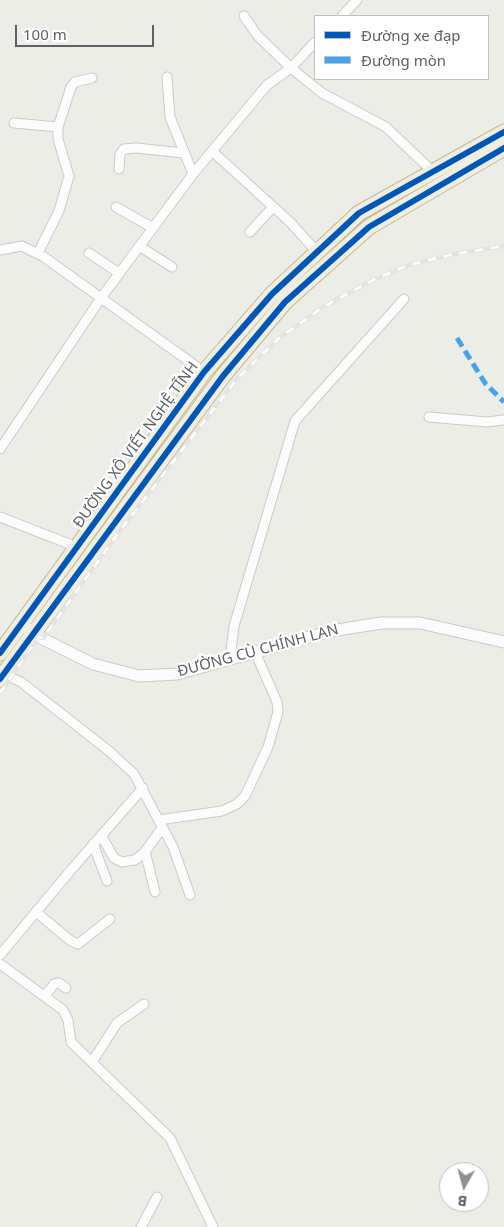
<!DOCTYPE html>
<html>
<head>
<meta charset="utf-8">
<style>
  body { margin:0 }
  #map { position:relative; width:504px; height:1227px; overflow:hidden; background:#edede8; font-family:"Noto Sans",sans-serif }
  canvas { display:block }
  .legend { position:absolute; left:314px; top:15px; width:175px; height:65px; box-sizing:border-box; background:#fff; border:1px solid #bec0c2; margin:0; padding:6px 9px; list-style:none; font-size:15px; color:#5d6167 }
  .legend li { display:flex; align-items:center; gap:10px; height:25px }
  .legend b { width:25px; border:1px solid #bec0c2 }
  .north { position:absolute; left:439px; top:1162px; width:50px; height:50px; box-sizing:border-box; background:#fff; border:1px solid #bec0c2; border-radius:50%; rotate:187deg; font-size:14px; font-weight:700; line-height:20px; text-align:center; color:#5d6167 }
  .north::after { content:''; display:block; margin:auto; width:18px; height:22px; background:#8f9294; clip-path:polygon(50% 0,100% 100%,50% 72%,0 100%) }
  .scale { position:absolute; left:15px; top:25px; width:139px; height:22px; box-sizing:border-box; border:2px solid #5d6167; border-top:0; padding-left:6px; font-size:15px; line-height:18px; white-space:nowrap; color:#5d6167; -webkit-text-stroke:4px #fff; paint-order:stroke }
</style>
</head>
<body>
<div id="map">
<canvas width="504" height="1227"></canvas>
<ul class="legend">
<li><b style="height:6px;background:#0057b8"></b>Đường xe đạp</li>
<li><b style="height:6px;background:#40a5ee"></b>Đường mòn</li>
</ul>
<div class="north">B</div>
<div class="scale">100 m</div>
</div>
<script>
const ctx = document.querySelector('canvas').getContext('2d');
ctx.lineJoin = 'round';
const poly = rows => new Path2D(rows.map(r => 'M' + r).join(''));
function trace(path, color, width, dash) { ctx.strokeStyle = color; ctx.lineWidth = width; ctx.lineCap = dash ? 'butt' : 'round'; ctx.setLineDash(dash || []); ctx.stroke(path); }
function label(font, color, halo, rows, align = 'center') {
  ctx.font = font + ' "Noto Sans",sans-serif'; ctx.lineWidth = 4.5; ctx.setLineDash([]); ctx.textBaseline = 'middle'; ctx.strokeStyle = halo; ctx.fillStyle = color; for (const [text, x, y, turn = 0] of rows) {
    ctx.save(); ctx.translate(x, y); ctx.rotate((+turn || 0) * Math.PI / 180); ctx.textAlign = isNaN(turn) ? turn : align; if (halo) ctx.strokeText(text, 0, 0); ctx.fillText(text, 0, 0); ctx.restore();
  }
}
const street = poly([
  [244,16,257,35,291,68,322,93,386,127,433,172],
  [342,16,357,0],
  [167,77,170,117,193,174],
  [14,123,58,127],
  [212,151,291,223,316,251],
  [119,169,120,154,124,149,136,148,184,153],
  [116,207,153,228],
  [250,232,273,207],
  [139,246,172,267],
  [0,250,22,246,44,257,204,372],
  [38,253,59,211,69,176,58,139,58,127,71,87,75,82,92,78],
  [89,253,119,273],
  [429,417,487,422,504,420],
  [0,449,101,298,193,174,267,85,291,68,315,42],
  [0,517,77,547],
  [230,659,234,626,295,421,404,299],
  [1,673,21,682,109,751,134,774,173,847,190,895],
  [159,820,222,811,237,804,245,796,268,747,278,712,277,702,255,652],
  [101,835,114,858,122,862,135,860,144,853,162,828],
  [93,844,107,881],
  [145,851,155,892],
  [36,912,71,941,78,944,110,919],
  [0,955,71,870,143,788],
  [0,964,63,1010,68,1020,71,1042,170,1138,213,1227],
  [45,996,54,984,59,983,66,988],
  [92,1062,117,1023,144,1004],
  [141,1227,157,1197]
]);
const secondary = poly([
  [22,624,39,637,93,664,139,676,177,674,331,631,381,623,420,623,504,642]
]);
const highway = poly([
  [0,653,204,372,272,294,359,213,504,132],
  [0,679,223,376,285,302,369,227,504,148]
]);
trace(street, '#cacac9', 11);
trace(secondary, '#cacbca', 13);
trace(highway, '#c5b994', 17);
trace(street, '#fcfcfc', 9);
trace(secondary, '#fcfcfc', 11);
trace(highway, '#f0ede1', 15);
const rail = poly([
  [0,693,39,637,43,638,122,528,237,379,278,339,323,307,375,279,409,265,454,254,504,246]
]);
trace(rail, '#e4e4e4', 4.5);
trace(rail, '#fff', 2.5, [8]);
trace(poly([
  [457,338,485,383,504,402]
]), '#40a5ee', 5, [10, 5]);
trace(poly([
  [0,653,204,372,272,294,359,213,504,132],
  [0,679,223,376,285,302,369,227,504,148]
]), '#0057b8', 6);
label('15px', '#5d6167', '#fff', [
  ["ĐƯỜNG XÔ VIẾT NGHỆ TĨNH",136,445,-54],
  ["ĐƯỜNG CÙ CHÍNH LAN",258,651,-15]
]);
</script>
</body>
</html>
